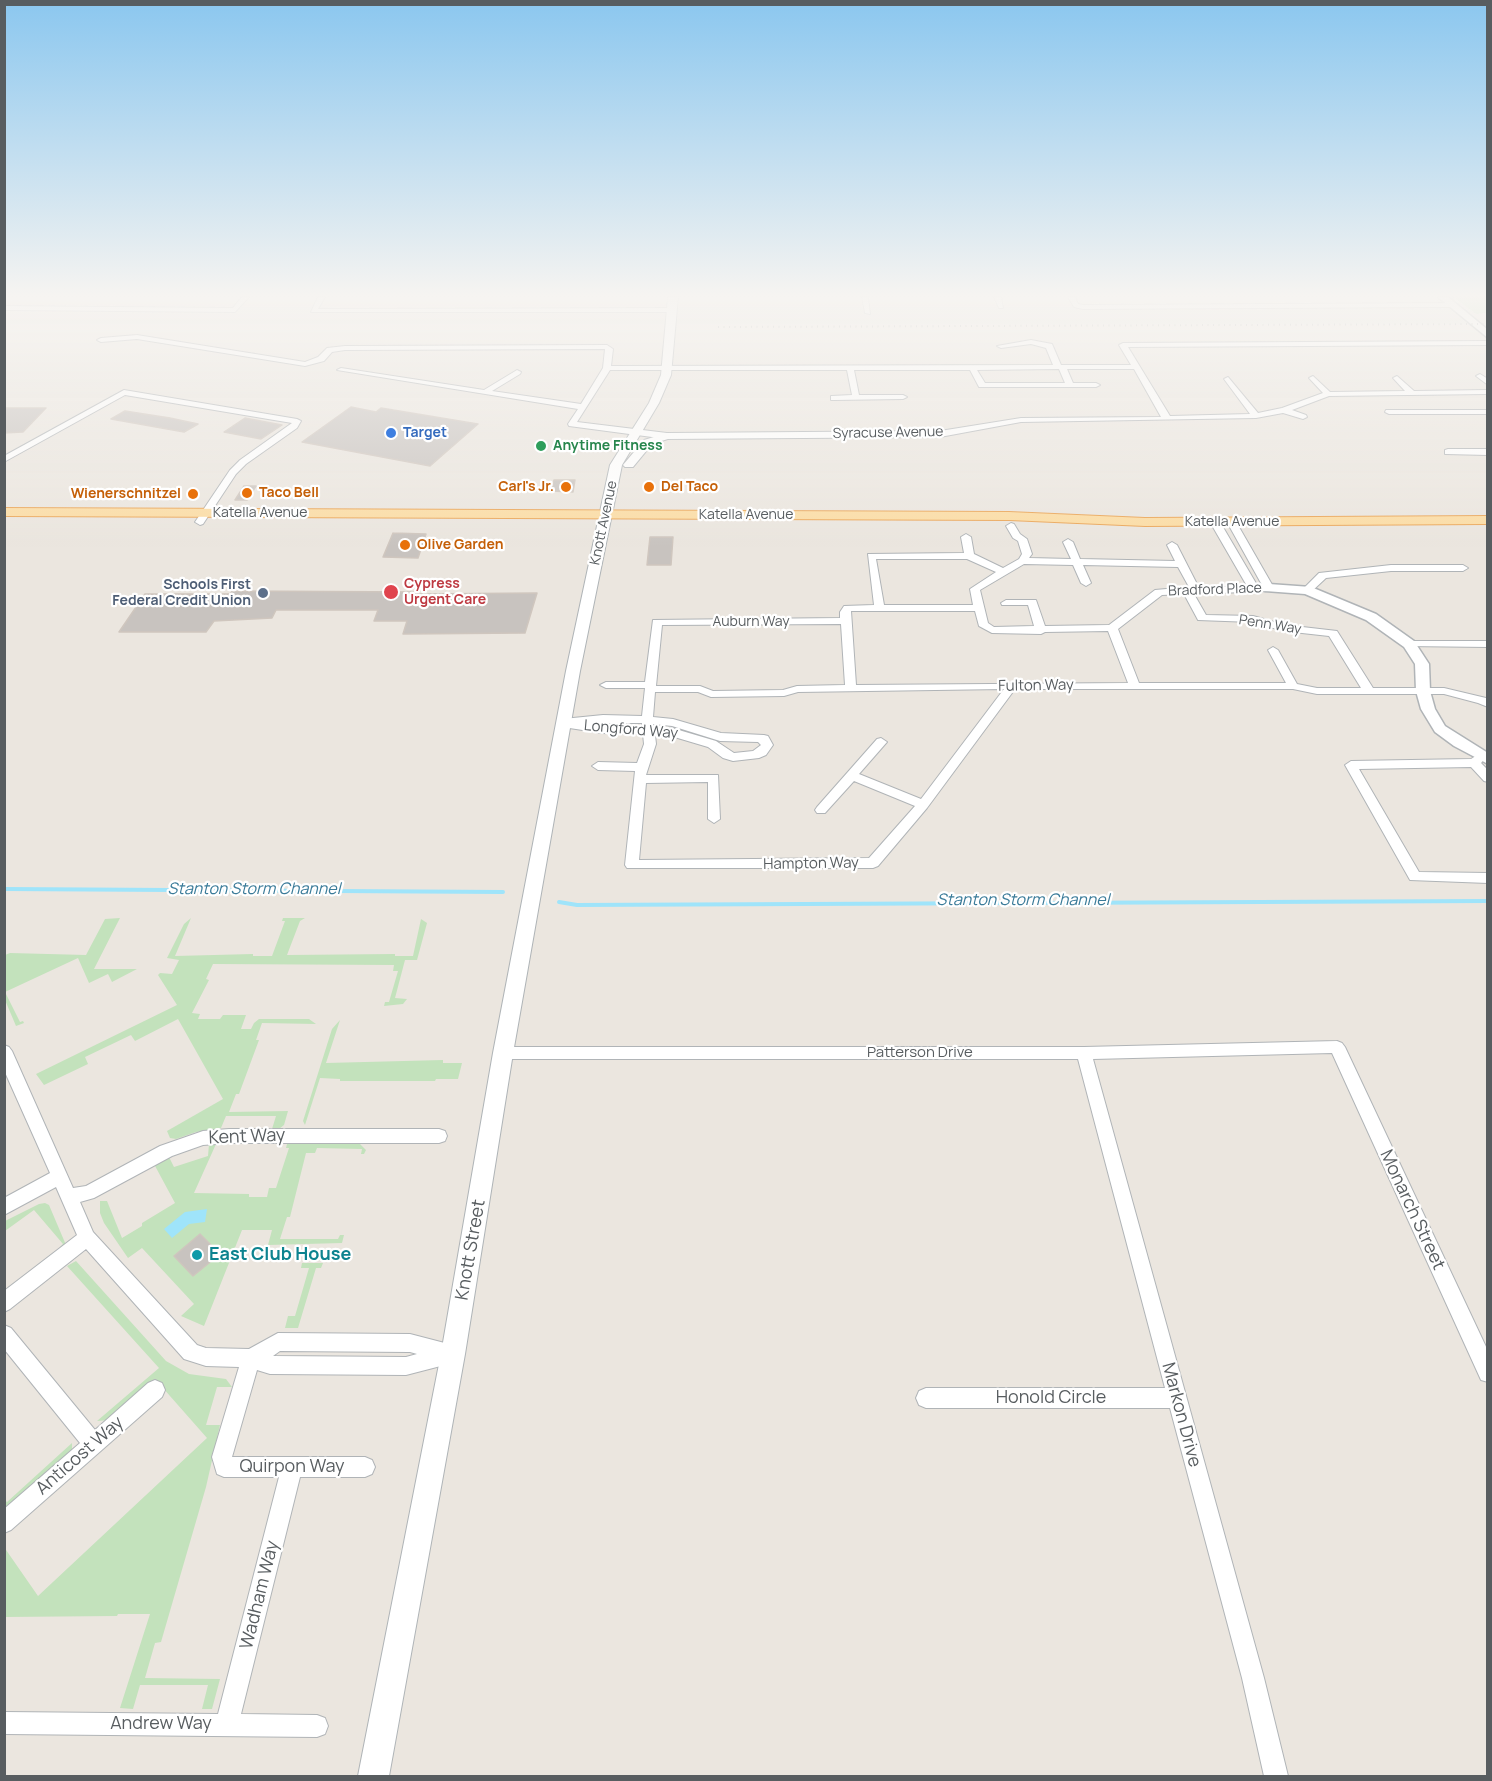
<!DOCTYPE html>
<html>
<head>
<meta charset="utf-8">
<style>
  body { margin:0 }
  #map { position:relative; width:1492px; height:1781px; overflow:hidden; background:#ebe6df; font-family:Manrope,sans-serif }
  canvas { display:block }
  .frame { position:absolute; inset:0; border:6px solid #585d60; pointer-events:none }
</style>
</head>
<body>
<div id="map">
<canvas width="1492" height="1781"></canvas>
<div class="frame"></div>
</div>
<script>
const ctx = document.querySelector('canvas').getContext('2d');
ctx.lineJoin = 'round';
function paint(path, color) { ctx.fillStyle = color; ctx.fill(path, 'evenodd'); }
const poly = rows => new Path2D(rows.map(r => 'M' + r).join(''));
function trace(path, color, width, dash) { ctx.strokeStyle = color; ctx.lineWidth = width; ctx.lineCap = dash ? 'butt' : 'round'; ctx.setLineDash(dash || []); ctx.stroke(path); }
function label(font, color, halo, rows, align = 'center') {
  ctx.font = font + ' Manrope,sans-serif'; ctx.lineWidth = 4.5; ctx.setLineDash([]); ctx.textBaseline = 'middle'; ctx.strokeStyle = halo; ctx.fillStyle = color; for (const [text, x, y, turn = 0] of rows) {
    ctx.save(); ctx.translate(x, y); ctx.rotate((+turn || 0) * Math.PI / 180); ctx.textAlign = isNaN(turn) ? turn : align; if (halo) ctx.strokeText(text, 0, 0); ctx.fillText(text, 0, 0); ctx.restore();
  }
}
paint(poly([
  [1453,297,1487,297,1487,313,1476,314],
  [120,918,94,969,137,969,112,982,108,974,89,983,78,958,5,992,20,1022,23,1021,24,1023,16,1026,5,1000,5,955,10,953,86,955,105,919],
  [191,918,175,956,253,954,253,956,272,956,285,921,282,921,283,918,305,918,300,921,287,955,395,954,395,956,413,956,421,919,427,923,417,960,405,960,395,998,407,999,403,1004,384,1006,385,1002,389,1002,398,971,393,971,394,965,213,964,206,979,209,980,192,1013,200,1014,198,1019,220,1019,223,1015,246,1015,241,1029,251,1029,254,1023,259,1019,309,1019,316,1024,262,1023,256,1040,259,1040,239,1094,236,1094,229,1112,288,1111,284,1125,279,1129,272,1129,276,1116,226,1116,221,1128,196,1132,176,1139,170,1138,167,1131,223,1099,178,1019,135,1041,131,1035,85,1057,88,1064,44,1085,36,1074,177,1005,158,975,160,973,172,974,179,960,167,958,184,924],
  [340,1020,326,1063,443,1060,443,1063,462,1063,458,1079,436,1079,435,1081,340,1081,340,1079,320,1078,305,1125,303,1121,332,1029],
  [209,1144,216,1144,194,1193,249,1194,249,1197,267,1197,269,1188,276,1188,289,1148,286,1148,287,1144,360,1144,366,1150,364,1154,361,1154,362,1149,317,1148,315,1153,306,1153,290,1217,287,1217,280,1239,338,1239,340,1235,344,1235,342,1243,268,1245,272,1230,242,1230,204,1326,181,1316,194,1304,142,1248,128,1258,104,1223,100,1213,100,1201,107,1201,122,1238,142,1226,142,1223,175,1203,154,1164,169,1157,174,1167,208,1156],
  [45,1203,49,1205,66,1245,61,1249,60,1247,63,1244,34,1210,5,1231,5,1221,39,1204],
  [76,1261,166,1361,189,1374,226,1379,232,1387,217,1387,206,1425,220,1425,206,1487,161,1642,155,1643,145,1678,220,1679,212,1709,202,1709,208,1685,140,1685,133,1709,120,1708,150,1614,118,1614,117,1616,5,1617,4,1547,38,1596,207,1438,155,1379,110,1420,97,1421,159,1368,67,1266],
  [302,1263,323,1263,321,1268,316,1268,298,1328,285,1328,288,1316,295,1316,309,1268,301,1268],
  [72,1443,72,1450,5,1510,4,1499,7,1502]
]), '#c3e2bc');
paint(poly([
  [207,1209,205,1222,189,1224,172,1238,164,1229,185,1212]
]), '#9fe4fa');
trace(poly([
  [4,889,503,892],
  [559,902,577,905,1488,901]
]), '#9fe4fa', 4);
const building = poly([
  [351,407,376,412,381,408,478,424,430,466,302,442,351,407],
  [4,408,46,408,23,432,4,433,4,408],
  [125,411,170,418,198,424,184,432,111,419,125,411],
  [245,418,282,425,261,439,224,432,245,418],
  [554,480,575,480,573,492,551,491,554,480],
  [244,486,256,486,247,500,235,500,244,486],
  [393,533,426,534,418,558,383,557,393,533],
  [650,537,673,537,671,565,647,565,650,537],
  [232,591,418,592,417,594,537,593,525,633,403,634,407,621,374,621,378,610,276,610,272,618,214,621,206,632,119,632,145,594,230,594,232,591],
  [200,1234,220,1254,193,1276,174,1256,200,1234]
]);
paint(building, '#c8c3bf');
trace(building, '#cfc6be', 1.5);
const minor = poly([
  [242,297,249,297,235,312,4,310,4,306,233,308,242,297],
  [318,297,325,297,318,309,672,308,675,310,672,312,311,312,318,297],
  [862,297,868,297,870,314,865,313,862,297],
  [994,297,1001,297,1003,308,999,308,994,297],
  [1068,297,1075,297,1078,304,1083,305,1452,303,1455,305,1452,307,1083,309,1074,307,1068,297],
  [137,335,305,362,318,357,327,348,345,346,607,345,613,349,611,366,1053,365,1046,348,1031,344,1001,348,997,346,1031,340,1052,344,1061,365,1131,365,1119,345,1123,343,1488,341,1488,345,1128,347,1170,416,1250,414,1224,379,1228,377,1258,413,1282,408,1323,393,1309,378,1313,376,1330,392,1405,391,1393,378,1397,376,1414,391,1488,390,1488,394,1329,396,1292,410,1306,415,1307,417,1303,419,1283,413,1256,418,1021,422,940,437,667,439,569,426,568,424,578,409,337,370,341,368,484,390,517,370,521,372,520,374,492,391,581,404,603,368,605,349,345,350,332,352,324,361,305,366,137,339,101,342,97,340,101,338,137,335],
  [1059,369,1065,383,985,383,977,370,1059,369],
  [1067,369,1134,369,1161,417,1021,418,940,431,667,433,577,422,610,370,847,370,852,395,831,396,831,400,834,400,903,399,907,397,903,395,859,395,854,370,970,370,979,387,1096,387,1100,385,1096,383,1073,383,1067,369],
  [1480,374,1488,379,1488,385,1476,376,1480,374],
  [124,390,297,419,301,421,297,428,246,464,236,474,203,524,200,525,195,522,230,470,240,460,292,423,125,395,4,462,4,456,124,390],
  [1386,410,1488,410,1488,414,1389,414,1385,412,1386,410],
  [1448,449,1488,449,1488,455,1445,454,1445,450,1448,449],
  [1215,519,1220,522,1257,585,1262,585,1227,522,1235,520,1274,588,1269,591,1194,594,1206,615,1253,616,1285,625,1337,631,1373,688,1444,688,1486,698,1488,707,1478,703,1444,694,1317,694,1293,689,1015,689,927,808,878,866,873,868,627,868,625,865,635,771,598,770,592,766,598,762,637,763,644,744,643,734,602,733,563,727,557,723,563,719,603,715,642,716,645,688,606,688,600,685,606,682,645,682,653,620,840,618,840,612,844,606,874,605,868,554,964,553,961,537,966,534,971,537,974,554,1003,568,1019,559,1022,554,1018,541,1013,538,1006,526,1011,523,1014,524,1020,534,1027,539,1032,554,1029,558,1071,559,1063,542,1068,539,1073,542,1080,559,1175,561,1167,545,1172,542,1177,545,1199,588,1247,586,1210,522,1215,519],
  [876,559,967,559,996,572,970,589,973,605,884,605,876,559],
  [1024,564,1073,565,1081,583,1086,586,1091,583,1083,565,1178,567,1189,587,1155,590,1109,625,1045,626,1036,600,1006,600,1001,603,1002,605,1028,605,1034,626,994,627,988,623,980,590,1024,564],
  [1184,594,1198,620,1252,622,1284,631,1329,636,1361,688,1317,688,1297,684,1278,650,1273,647,1268,650,1286,683,1139,683,1118,629,1162,595,1184,594],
  [851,611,975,611,979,626,992,633,1041,634,1045,632,1108,631,1128,683,856,685,851,611],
  [841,624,845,685,797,686,783,690,713,691,700,686,656,686,662,625,841,624],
  [1004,689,921,799,859,774,887,742,881,738,877,739,817,807,815,810,817,813,825,813,854,781,915,806,869,858,639,860,646,783,708,782,708,819,714,823,720,819,718,775,646,775,656,744,655,735,671,736,708,747,723,758,733,761,759,758,766,755,773,745,768,736,764,735,721,733,673,719,653,717,655,692,698,692,711,697,784,696,798,692,1004,689],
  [603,723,642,723,642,727,591,724,603,723],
  [653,724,672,726,720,741,758,742,761,745,753,751,734,753,716,741,672,728,654,728,653,724],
  [1391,565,1463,565,1468,568,1463,571,1391,571,1326,578,1311,592,1303,592,1302,590,1319,573,1391,565],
  [1409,641,1488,641,1488,647,1405,646,1405,642,1409,641],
  [1482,752,1488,755,1481,763,1488,770,1488,782,1484,781,1471,767,1359,769,1419,872,1488,873,1488,883,1410,880,1345,765,1351,761,1471,759,1482,752],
  [1337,1041,1342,1043,1345,1047,1488,1351,1488,1382,1481,1380,1332,1053,1093,1059,1264,1678,1288,1776,1264,1776,1242,1678,1170,1408,926,1408,919,1405,916,1398,919,1391,926,1388,1165,1388,1078,1059,503,1059,498,1057,495,1053,498,1049,503,1047,1084,1047,1337,1041],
  [4,1045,9,1047,12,1051,73,1188,86,1186,160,1146,203,1131,229,1129,439,1129,445,1131,447,1136,445,1141,439,1143,229,1143,203,1145,172,1156,94,1198,80,1202,93,1232,197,1345,206,1348,249,1349,278,1333,410,1334,460,1347,462,1354,460,1361,406,1375,270,1374,257,1370,232,1457,365,1457,372,1460,375,1467,372,1474,365,1477,300,1477,241,1714,317,1715,325,1718,328,1726,325,1734,317,1737,4,1734,4,1712,218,1714,279,1477,224,1477,217,1474,212,1457,239,1367,206,1366,184,1359,86,1249,10,1309,4,1312,4,1291,77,1235,56,1187,4,1215,4,1198,50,1173,4,1070,4,1045],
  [280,1351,410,1352,417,1354,406,1357,273,1356,280,1351],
  [4,1325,11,1328,95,1430,148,1383,155,1380,162,1383,165,1390,162,1397,11,1530,4,1533,4,1509,80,1443,4,1349,4,1325]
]);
const tertiary = poly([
  [1438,297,1448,297,1488,330,1488,338,1438,297],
  [1269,584,1311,587,1376,614,1414,641,1429,664,1430,691,1435,709,1445,726,1488,753,1488,764,1454,746,1435,732,1421,709,1416,691,1415,664,1404,647,1366,620,1305,594,1265,591,1263,588,1269,584]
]);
const secondary = poly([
  [668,297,678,297,671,375,659,403,622,465,580,671,513,1053,465,1354,389,1776,358,1776,441,1354,493,1053,566,671,610,465,649,403,661,375,668,297],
  [667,433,673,436,671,438,652,444,633,467,625,467,623,465,644,440,667,433]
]);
const primary = poly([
  [4,508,1009,512,1145,518,1488,516,1488,524,1145,526,1009,520,4,516,4,508]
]);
trace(minor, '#b0b4b7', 2);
trace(tertiary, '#b0b4b7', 3);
trace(secondary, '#afb4b7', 2);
trace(primary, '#eaa659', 2);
paint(minor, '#fff');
paint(tertiary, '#fff');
paint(secondary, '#fff');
paint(primary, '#fbdca4');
trace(poly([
  [718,327,1488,324]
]), '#aeafb0', 2, [1, 4.5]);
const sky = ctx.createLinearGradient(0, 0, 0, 547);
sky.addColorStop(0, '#8bc7ef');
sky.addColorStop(0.54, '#f6f4f1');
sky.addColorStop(1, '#f6f4f100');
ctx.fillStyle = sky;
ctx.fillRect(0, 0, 1492, 547);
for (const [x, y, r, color] of [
  [391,433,6,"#3f7fe0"],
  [541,446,6,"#2e9e5b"],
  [566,487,6,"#e8710a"],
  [649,487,6,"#e8710a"],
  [247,493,6,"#e8710a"],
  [193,494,6,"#e8710a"],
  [405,545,6,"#e8710a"],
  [391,592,8,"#e0444e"],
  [263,593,6,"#5c6f8a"],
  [197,1255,6,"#0f9aa8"]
]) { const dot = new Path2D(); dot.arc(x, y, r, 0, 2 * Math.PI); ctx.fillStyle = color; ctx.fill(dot); trace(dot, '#fff', 2); }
label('bold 14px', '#366cbe', '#fff', [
  ["Target",403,433]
], 'left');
label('14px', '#585d60', '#fff', [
  ["Syracuse Avenue",888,433,-1],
  ["Katella Avenue",260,513],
  ["Katella Avenue",746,515],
  ["Katella Avenue",1232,522],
  ["Knott Avenue",604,523,-78],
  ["Bradford Place",1215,590,-2],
  ["Auburn Way",751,622],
  ["Penn Way",1270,625,9]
]);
label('bold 14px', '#27864d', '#fff', [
  ["Anytime Fitness",553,446]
], 'left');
label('bold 14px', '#c56008', '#fff', [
  ["Carl's Jr.",554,487,"right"],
  ["Del Taco",661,487],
  ["Taco Bell",259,493],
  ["Wienerschnitzel",181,494,"right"],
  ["Olive Garden",417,545]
], 'left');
label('bold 14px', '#be3a42', '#fff', [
  ["Cypress",404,584],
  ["Urgent Care",404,600]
], 'left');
label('bold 14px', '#4e5e75', '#fff', [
  ["Schools First",251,585],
  ["Federal Credit Union",251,601]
], 'right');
label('15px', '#585d60', '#fff', [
  ["Fulton Way",1036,686,-1],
  ["Longford Way",631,730,5],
  ["Hampton Way",811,864,-1],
  ["Patterson Drive",920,1053]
]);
label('italic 16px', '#3a7b99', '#fff', [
  ["Stanton Storm Channel",254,890],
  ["Stanton Storm Channel",1023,901]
]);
label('18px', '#585d60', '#fff', [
  ["Kent Way",247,1137,-2],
  ["Monarch Street",1412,1210,65],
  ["Knott Street",471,1250,-80],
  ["Honold Circle",1051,1398],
  ["Markon Drive",1181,1415,75],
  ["Anticost Way",80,1456,-41],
  ["Quirpon Way",292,1467],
  ["Wadham Way",260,1595,-76],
  ["Andrew Way",161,1724]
]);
label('bold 18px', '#0d838f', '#fff', [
  ["East Club House",209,1255]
], 'left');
</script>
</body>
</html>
